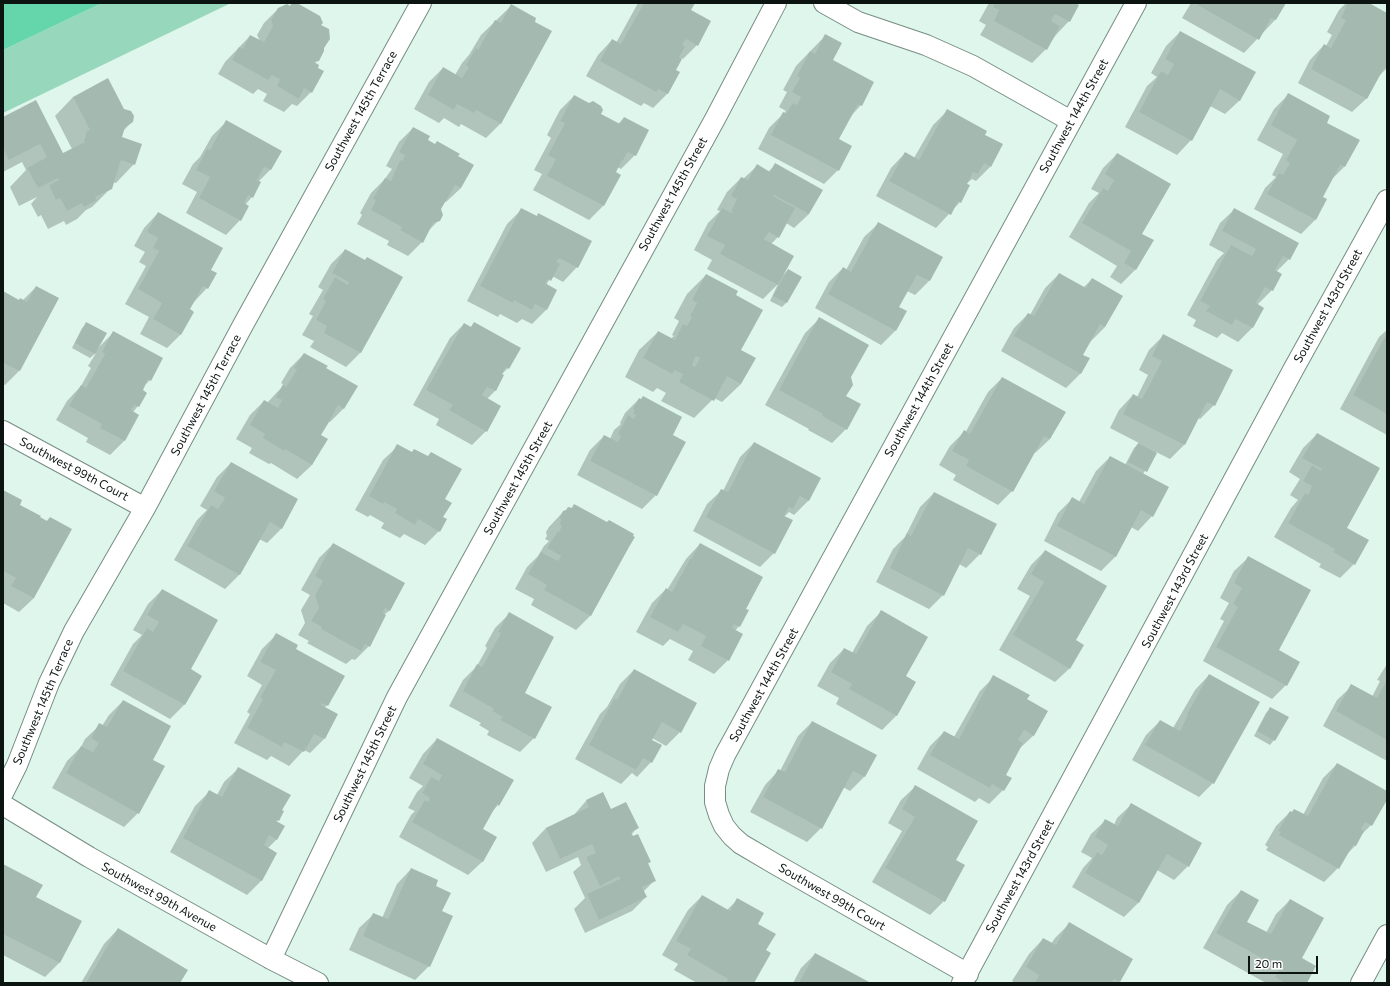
<!DOCTYPE html>
<html>
<head>
<meta charset="utf-8">
<style>
  body { margin:0 }
  #map { position:relative; width:1390px; height:986px; overflow:hidden; background:#def6eb; font-family:Commissioner,sans-serif }
  canvas { display:block }
  .frame { position:absolute; inset:0; border:4px solid #0c1411; pointer-events:none }
  .scale { position:absolute; left:1248px; top:956px; width:70px; height:18px; box-sizing:border-box; border:2px solid #0c1411; border-top:0; padding-left:5px; font-size:12px; line-height:14px; white-space:nowrap; color:#0c1411; -webkit-text-stroke:3px #fff; paint-order:stroke }
</style>
</head>
<body>
<div id="map">
<canvas width="1390" height="986"></canvas>
<div class="frame"></div>
<div class="scale">20 m</div>
</div>
<script>
const ctx = document.querySelector('canvas').getContext('2d');
ctx.lineJoin = 'round';
function paint(path, color) { ctx.fillStyle = color; ctx.fill(path, 'evenodd'); }
const poly = rows => new Path2D(rows.map(r => 'M' + r).join(''));
function trace(path, color, width, dash) { ctx.strokeStyle = color; ctx.lineWidth = width; ctx.lineCap = dash ? 'butt' : 'round'; ctx.setLineDash(dash || []); ctx.stroke(path); }
function label(font, color, halo, rows, align = 'center') {
  ctx.font = font + ' Commissioner,sans-serif'; ctx.lineWidth = 3; ctx.setLineDash([]); ctx.textBaseline = 'middle'; ctx.strokeStyle = halo; ctx.fillStyle = color; for (const [text, x, y, turn = 0] of rows) {
    ctx.save(); ctx.translate(x, y); ctx.rotate((+turn || 0) * Math.PI / 180); ctx.textAlign = isNaN(turn) ? turn : align; if (halo) ctx.strokeText(text, 0, 0); ctx.fillText(text, 0, 0); ctx.restore();
  }
}
paint(poly([
  [102,3,231,3,3,113,3,50]
]), '#97d8bc');
paint(poly([
  [3,3,102,3,3,50]
]), '#65d6ab');
paint(poly([
  [293,3,295,3,320,26,323,48,318,60,314,64,311,92,297,106,292,104,284,112,263,101,267,94,258,89,253,94,218,74,225,62,250,36,260,41,257,35,264,23,279,8,289,7],
  [638,3,694,3,690,10,697,45,683,59,681,58,675,70,679,73,667,94,653,108,644,103,641,106,586,76,598,55,612,40,616,43],
  [989,3,1073,3,1069,21,1055,36,1046,49,1032,63,980,35,986,25,979,21],
  [1191,3,1285,3,1275,20,1244,53,1182,18],
  [1346,3,1367,3,1387,14,1387,68,1377,78,1367,98,1352,112,1298,83,1310,60,1324,45,1326,46,1332,35,1327,32,1339,10],
  [511,6,533,22,551,32,500,124,486,138,461,124,459,127,444,118,439,123,414,109,429,82,443,68,455,75,462,63,469,55,481,35],
  [1180,32,1240,100,1225,114,1210,106,1191,140,1177,155,1125,127,1147,86,1157,77,1151,73,1166,46],
  [825,36,832,61,861,105,851,116,838,139,838,170,824,184,758,149,769,128,786,111,779,107,787,92,783,90,796,66],
  [1288,95,1326,123,1344,167,1331,180,1322,197,1326,200,1315,220,1301,234,1254,209,1265,188,1276,177,1272,175,1283,154,1257,140,1274,109],
  [574,96,599,114,618,124,624,118,635,155,621,169,617,167,614,173,620,175,603,206,589,220,533,190,542,174,534,170,551,138,547,135,560,110],
  [73,97,123,110,132,122,123,131,120,138,134,164,116,183,113,182,111,188,92,207,86,210,77,219,66,225,64,221,48,229,41,215,38,217,31,204,37,197,19,206,10,187,26,170,22,162,3,172,3,118,63,154,72,149,55,116],
  [947,111,984,135,1002,145,990,167,976,181,972,179,966,184,960,202,936,228,876,196,891,168,905,153,914,158,933,125],
  [226,122,280,151,270,170,258,182,252,197,245,205,248,206,240,220,226,235,186,213,197,192,182,184,193,164,200,157,212,136],
  [413,128,426,140,457,157,461,188,446,202,445,201,440,209,439,220,427,232,422,242,408,256,387,245,389,241,357,224,362,215,360,213,371,193,384,180,392,169,386,166,399,142],
  [1117,154,1141,234,1152,241,1135,270,1121,284,1110,277,1117,266,1069,237,1089,203,1099,193,1091,189,1103,168],
  [775,165,809,214,794,228,786,223,778,237,771,244,783,275,788,270,800,277,786,303,782,307,770,301,778,284,763,299,707,269,712,260,694,250,708,223,720,211,717,210,727,192,741,178,743,179,757,166,768,172],
  [1235,209,1289,259,1276,272,1272,290,1257,305,1252,328,1238,342,1222,333,1217,338,1193,326,1196,320,1187,315,1217,260,1224,253,1209,245,1220,223],
  [521,210,577,267,563,282,552,276,546,285,556,290,546,310,532,324,522,319,517,323,500,314,498,317,467,301,507,224],
  [158,213,210,271,207,288,193,303,189,310,181,334,167,348,140,334,149,317,125,304,146,266,139,262,145,252,134,246,144,228],
  [879,223,941,258,929,281,915,295,907,291,898,307,906,312,895,331,881,345,815,308,829,282,843,268,846,270,864,237],
  [345,250,364,261,367,258,402,277,360,353,346,367,310,347,314,341,302,335,313,316,309,314,323,290,318,287,331,264],
  [1059,274,1083,288,1092,279,1122,296,1105,327,1091,341,1082,355,1089,359,1080,374,1066,388,1001,351,1014,328,1028,314,1030,315,1045,288],
  [706,275,734,295,739,350,741,384,722,402,714,398,694,418,661,401,666,393,657,388,653,392,625,377,639,350,658,332,670,339,674,336,672,335,679,321,674,318,687,294],
  [36,287,58,298,19,371,5,385,3,384,3,293,18,301,23,300],
  [819,319,845,397,846,429,832,443,808,430,809,429,765,405,805,333],
  [475,323,519,348,508,368,501,375,503,376,495,391,487,399,486,431,472,445,436,425,439,419,413,405,450,338,464,324,470,328],
  [87,324,98,348,114,332,161,359,150,380,143,387,138,406,133,412,138,415,124,441,110,455,86,442,88,438,56,420,67,401,81,386,91,368,88,366,96,353,90,358,72,348,82,328],
  [1387,330,1387,435,1340,409,1379,337],
  [1163,336,1214,405,1200,419,1198,418,1184,445,1170,459,1156,452,1143,474,1152,516,1138,531,1131,527,1115,557,1101,571,1044,541,1058,513,1072,499,1079,502,1096,471,1110,457,1125,465,1134,448,1139,443,1110,428,1119,410,1133,395,1137,397,1148,375,1139,370,1149,350],
  [304,354,325,368,344,408,330,422,328,421,320,435,326,439,312,465,297,479,271,463,269,464,249,453,252,448,236,439,250,415,264,401,267,403,281,388,283,384,281,383,290,368],
  [1002,378,1064,413,1050,439,1035,453,1034,452,1012,491,998,505,953,480,956,475,939,465,950,446,964,432,965,433,988,392],
  [639,399,672,435,656,495,642,509,577,475,590,450,604,436,610,439,614,430,621,424,620,423,625,413],
  [1317,434,1345,528,1354,564,1340,578,1319,567,1321,564,1274,537,1291,508,1298,500,1290,495,1300,479,1289,472,1303,448],
  [754,443,820,478,808,501,794,515,789,512,784,517,774,553,760,567,693,531,707,504,722,490,723,491,740,457],
  [398,446,411,453,414,450,444,500,442,518,439,531,425,545,404,534,400,538,381,528,384,523,370,515,368,517,355,510,383,460],
  [231,463,297,500,281,529,267,543,259,539,239,575,225,589,174,560,197,520,207,510,200,506,217,477],
  [3,491,19,505,39,518,46,522,50,518,34,598,19,612,3,603],
  [934,493,980,554,966,568,959,564,943,595,929,609,876,582,893,549,905,537,920,507],
  [574,505,607,523,591,615,576,630,531,605,534,599,515,589,527,567,538,556,544,546,549,541,545,539,547,536,546,532,549,527,563,512,571,509],
  [333,544,404,583,389,611,385,614,369,646,355,660,352,659,346,664,307,643,309,641,298,635,305,623,301,610,310,595,301,590,319,558],
  [700,544,745,609,739,626,735,631,728,660,714,674,688,660,693,651,670,639,663,646,636,632,652,603,666,589,667,590,686,559],
  [1045,551,1075,640,1070,668,1055,682,999,650,1030,596,1017,589,1031,565],
  [1249,557,1277,650,1286,685,1272,699,1203,661,1224,621,1220,619,1229,603,1220,598,1234,571],
  [162,590,189,670,184,705,170,719,110,685,133,644,142,635,133,630,148,604],
  [881,612,904,676,915,682,896,716,882,730,836,704,839,698,817,686,830,663,844,649,852,653,867,626],
  [509,614,524,693,534,738,520,752,487,735,489,731,479,725,481,723,449,706,463,680,477,666,487,648,485,646,495,628],
  [276,635,294,650,343,676,325,708,337,715,324,739,310,753,304,750,289,766,271,756,267,760,234,743,250,714,247,712,262,685,247,676,262,649],
  [1387,664,1387,761,1323,726,1337,700,1352,686,1372,697,1380,681,1377,680],
  [634,670,680,732,666,746,652,738,651,762,637,777,632,773,621,784,575,759,600,714,607,707,620,684],
  [1209,675,1213,783,1199,797,1132,760,1146,735,1160,721,1173,728,1195,690],
  [994,677,1034,735,1019,749,1004,775,1003,790,989,804,979,798,975,802,917,769,930,746,944,732,954,737,980,691],
  [123,701,151,760,138,813,124,827,52,788,67,761,81,747,85,739,100,725,102,726,109,715],
  [1271,709,1274,740,1270,745,1254,736,1266,713],
  [812,722,876,755,864,777,850,791,843,787,821,828,807,842,750,812,765,785,779,770,780,771,798,736],
  [437,739,498,805,491,813,482,830,483,861,468,875,399,837,411,815,415,811,408,808,417,792,423,786,409,778,423,754],
  [1337,764,1387,792,1387,798,1371,825,1360,836,1355,846,1347,854,1338,868,1324,882,1266,850,1268,847,1265,845,1276,826,1290,812,1303,815,1323,778],
  [239,768,281,810,278,820,276,822,277,839,268,848,276,853,261,881,247,895,170,852,195,806,210,791,217,795,224,782],
  [916,786,954,861,944,901,930,915,872,882,902,831,888,823,901,800],
  [586,801,610,810,637,828,631,835,650,862,647,864,654,881,643,892,646,897,632,911,585,933,574,909,585,898,573,872,581,865,578,857,546,872,532,843,546,828,573,816],
  [1132,804,1188,866,1174,880,1157,870,1138,903,1124,917,1072,887,1083,868,1092,858,1081,852,1091,834,1106,820,1114,825,1117,818],
  [3,866,35,897,81,921,59,963,45,977,3,955],
  [411,869,434,886,441,912,429,966,415,980,349,950,359,928,374,914,382,918,397,884],
  [1241,891,1246,922,1266,933,1276,914,1290,900,1300,959,1306,983,1266,983,1203,948,1227,905],
  [702,896,727,910,737,900,756,924,765,951,753,983,697,983,674,970,678,964,662,955,688,910],
  [1069,924,1132,959,1119,982,1118,983,1015,983,1012,981,1029,954,1043,939,1051,944,1055,938],
  [118,929,179,983,81,983,104,944],
  [815,954,869,983,793,983,801,968]
]), '#0003');
paint(poly([
  [292,3,297,3,320,16,323,23,321,25,329,29,330,39,324,48,324,51,319,61,314,62,319,65,318,68,324,71,312,93,304,88,299,99,277,86,280,79,272,75,268,80,232,60,239,47,243,49,250,35,264,42,273,26,271,20,278,8,287,4,290,6],
  [644,3,695,3,691,10,711,21,698,46,686,39,682,45,685,47,679,57,682,59,676,70,680,72,668,94,658,89,656,92,600,61,612,39,621,44],
  [995,3,1075,3,1079,5,1070,22,1055,14,1051,21,1060,26,1047,50,994,21,999,10,993,7],
  [1194,3,1286,3,1276,20,1271,18,1259,40],
  [1348,3,1369,3,1387,13,1387,70,1384,68,1367,99,1311,69,1324,44,1331,48,1346,20,1341,18],
  [511,4,536,18,535,22,552,31,501,124,476,110,474,113,457,104,454,110,428,95,443,67,462,78,469,67,466,65,476,48,478,50,495,20,501,23],
  [1180,31,1256,72,1240,101,1220,89,1192,141,1139,112,1161,71,1168,75,1174,64,1165,59],
  [825,34,842,43,833,60,874,82,862,106,858,104,839,139,852,146,839,171,771,135,783,112,786,114,793,103,797,105,801,97,792,92,800,78,797,76,810,51,815,54],
  [108,78,124,109,131,111,134,116,133,122,125,127,122,137,142,144,135,165,121,160,112,189,95,197,97,200,84,207,82,203,67,211,60,198,56,200,49,185,59,180,58,178,38,188,27,168,47,157,40,144,9,160,3,148,3,117,36,100,63,153,85,142,84,141,87,131,90,130,73,97],
  [1288,93,1330,116,1327,123,1360,140,1345,167,1340,165,1323,197,1327,199,1316,220,1267,194,1279,173,1283,175,1290,163,1286,160,1297,140,1271,125],
  [574,95,589,103,593,101,601,106,603,110,601,114,620,124,624,117,649,130,636,156,628,152,623,160,622,160,616,172,621,175,604,206,547,176,556,159,548,155,565,123,560,121],
  [947,109,987,131,985,135,1003,144,991,167,984,163,978,174,973,172,967,184,970,185,961,203,958,201,951,215,889,181,905,152,919,160],
  [226,120,282,151,271,170,264,167,257,180,261,182,253,198,248,195,244,203,249,206,241,221,199,198,210,177,196,170,207,149,210,150],
  [413,127,430,136,428,140,435,144,437,141,460,154,458,156,474,165,461,188,455,185,441,209,443,215,440,221,433,223,423,243,400,230,402,227,371,210,376,200,373,199,385,178,391,181,400,160,402,161,405,155,399,152],
  [1117,153,1171,184,1142,234,1154,240,1136,270,1124,263,1131,251,1082,223,1103,188,1108,191,1114,180,1105,174],
  [775,163,823,190,809,214,774,195,773,196,795,208,779,238,769,232,764,239,794,256,778,285,720,254,725,245,707,236,722,208,732,213,733,212,731,211,737,199,731,196,741,177,748,180,757,164,770,172],
  [521,208,537,216,538,213,592,241,578,268,559,258,556,262,560,264,551,281,548,279,545,283,557,290,547,310,535,304,532,310,514,300,513,303,480,286],
  [1234,208,1299,243,1290,260,1283,256,1275,270,1282,274,1273,291,1265,287,1256,303,1264,308,1253,328,1235,319,1232,325,1206,311,1210,306,1200,301,1231,245,1252,256,1256,249,1222,231],
  [158,212,223,248,211,270,217,273,208,289,203,286,190,309,194,312,181,335,153,319,162,303,138,289,159,251,153,248,158,238,147,232],
  [878,222,943,257,930,281,917,275,899,307,907,311,896,331,828,294,843,267,851,272],
  [345,249,365,260,367,257,403,277,361,353,324,333,327,326,316,320,326,301,323,299,335,277,348,285,349,282,332,273],
  [788,269,802,277,787,303,773,296],
  [1059,273,1086,288,1092,278,1123,296,1105,327,1100,324,1083,355,1090,358,1081,374,1014,336,1028,313,1034,316],
  [706,274,738,291,736,295,763,310,741,350,756,358,741,384,727,376,714,401,679,382,683,374,675,370,672,374,643,358,658,331,675,340,683,324,687,326,692,317,690,316,697,303,692,300],
  [696,356,700,358,695,367,692,365],
  [36,286,59,298,20,371,3,363,3,291,19,300,20,298,27,302],
  [819,317,869,345,851,377,853,385,846,396,861,404,847,430,822,416,823,414,779,390],
  [86,322,107,333,95,354,75,343],
  [474,322,521,348,509,369,506,367,502,374,504,375,496,391,487,387,482,395,501,406,487,432,449,410,453,405,426,390,464,323,471,327],
  [113,331,163,358,151,381,148,379,143,390,147,393,139,407,134,405,131,410,139,415,125,441,100,428,102,424,69,406,81,385,86,388,105,354,102,352],
  [1387,333,1387,414,1353,395],
  [1163,334,1233,370,1215,406,1207,402,1185,445,1123,414,1133,394,1142,399,1162,361,1152,356],
  [304,353,328,366,326,368,358,386,344,409,338,405,329,422,321,435,328,439,312,465,285,449,284,451,263,438,265,434,250,425,264,400,278,408,282,400,276,397,283,385,286,387,297,370,294,368],
  [1002,377,1066,412,1050,439,1044,436,1013,492,966,466,969,460,952,451,964,430,970,434],
  [643,396,682,417,673,435,686,442,657,496,590,461,604,435,618,442,621,436,618,434,628,415,634,419,636,415,633,413,635,410,633,409,639,398,641,399],
  [1317,433,1380,468,1347,528,1369,540,1355,565,1333,552,1335,549,1288,523,1305,493,1308,495,1312,486,1303,481,1312,465,1321,471,1322,469,1302,458],
  [754,442,821,478,809,501,800,496,793,509,789,507,784,516,793,520,775,554,706,517,721,489,728,492],
  [1138,443,1157,453,1147,472,1128,462],
  [397,444,412,452,414,449,428,456,431,452,462,469,445,499,452,503,443,517,447,519,440,532,418,519,415,525,395,513,397,509,384,502,383,504,369,496],
  [1110,456,1169,487,1153,517,1141,510,1116,557,1057,526,1072,497,1084,504],
  [231,462,298,499,282,529,270,522,240,575,187,546,211,505,218,509,225,498,214,491],
  [3,490,22,500,20,505,41,516,40,517,47,521,50,517,72,529,34,598,11,586,16,578,3,571],
  [934,492,997,524,981,555,968,548,944,596,890,568,907,533,911,536],
  [574,504,607,522,609,520,634,534,633,536,635,537,629,547,591,616,544,590,547,585,528,574,541,552,558,561,561,556,547,548,558,531,559,532,562,526,559,524,561,521,560,517,563,511,566,510,568,507,572,508],
  [333,543,405,583,390,611,385,608,383,613,386,615,370,647,365,644,361,651,321,629,322,627,311,621,319,608,315,595,323,581,315,576],
  [700,543,763,577,746,609,749,610,740,627,734,624,732,628,743,634,729,661,701,646,706,636,683,624,678,632,650,617,666,588,672,592,690,559,691,559],
  [1045,550,1107,586,1076,640,1084,645,1070,669,1013,635,1044,582,1031,574],
  [1248,556,1311,590,1279,650,1300,662,1287,686,1216,647,1238,607,1233,604,1242,588,1234,583],
  [162,589,218,620,191,669,202,676,185,705,123,671,147,628,153,632,159,622,147,615],
  [881,610,928,637,906,676,916,682,897,716,849,689,852,684,831,672,844,648,856,654],
  [509,612,554,637,525,693,552,707,535,739,500,720,503,717,492,711,494,709,463,691,477,664,482,667,485,662,501,633,498,632],
  [276,633,298,645,296,649,345,676,328,706,322,703,321,705,338,714,325,739,314,734,304,752,284,742,282,747,247,728,263,699,260,698,276,670,260,662],
  [634,669,697,703,681,733,662,722,652,740,662,745,652,763,643,758,636,770,589,745,614,699,617,700],
  [1209,674,1260,702,1214,784,1145,745,1160,720,1180,731,1188,715,1187,714],
  [993,675,1030,695,1027,699,1048,711,1034,736,1024,730,1018,740,1023,743,1006,775,1012,778,1004,791,992,784,990,788,930,755,944,731,959,739],
  [1387,680,1387,740,1336,711,1351,684,1377,698],
  [123,700,171,726,153,760,165,766,139,814,66,773,81,746,93,752,99,743,91,738,99,723,107,727],
  [1270,707,1289,717,1275,741,1257,731],
  [812,721,877,755,865,777,853,771,822,829,763,797,778,769,785,772],
  [437,738,514,780,499,806,497,804,483,829,497,837,483,862,412,822,425,800,428,802,430,798,422,793,431,777,439,781,442,775,423,764],
  [1337,763,1387,791,1387,800,1372,826,1365,822,1361,829,1364,831,1356,846,1353,845,1339,869,1279,835,1281,832,1278,831,1290,811,1292,812,1294,809,1308,816],
  [238,767,291,795,282,810,284,811,279,821,277,820,276,821,285,826,277,840,269,835,264,845,277,853,262,881,183,838,209,790,222,797],
  [915,785,978,821,956,860,965,865,945,902,885,868,915,817,902,809],
  [603,792,611,809,626,802,639,828,631,832,633,836,638,834,651,862,648,863,656,881,642,887,647,897,599,920,587,894,620,879,619,876,600,886,586,857,596,853,592,844,560,859,546,828,589,807,586,800],
  [1131,803,1202,843,1189,867,1167,854,1139,903,1085,873,1097,852,1102,855,1108,845,1095,837,1105,819,1118,826],
  [3,864,43,885,36,897,82,921,60,963,3,934],
  [411,868,438,880,436,886,451,893,442,911,453,916,430,967,363,936,373,913,388,919],
  [1241,890,1259,900,1247,922,1271,934,1290,899,1324,918,1302,958,1316,966,1307,983,1285,983,1275,977,1280,968,1216,933],
  [702,895,730,911,737,898,764,913,758,924,776,934,766,950,771,953,754,983,726,983,728,979,687,955,691,949,676,941],
  [1069,922,1133,959,1120,982,1114,979,1112,983,1035,983,1039,975,1026,967,1043,938,1056,945],
  [118,928,188,970,180,983,86,983],
  [815,953,871,983,799,983]
]), '#a4bab0');
const street = poly([
  [824,3,858,22,926,45,973,66,1071,121],
  [3,431,145,508],
  [3,793,17,765,49,683,74,631,145,508,243,325,421,3],
  [3,805,89,857,271,959,318,983],
  [271,959,397,697,715,119,776,3],
  [968,974,775,864,741,844,732,836,724,826,719,815,715,802,715,786,719,769,725,755,1136,3],
  [962,983,1293,370,1387,200],
  [1361,983,1387,935]
]);
trace(street, '#778d83', 22);
trace(street, '#fff', 20);
label('12px', '#0c1411', '#fff', [
  ["Southwest 145th Terrace",361,111,-61],
  ["Southwest 144th Street",1074,116,-61],
  ["Southwest 145th Street",673,194,-61],
  ["Southwest 143rd Street",1328,306,-61],
  ["Southwest 145th Terrace",206,395,-62],
  ["Southwest 144th Street",919,400,-61],
  ["Southwest 99th Court",74,469,28],
  ["Southwest 145th Street",518,478,-61],
  ["Southwest 143rd Street",1175,591,-62],
  ["Southwest 144th Street",764,685,-61],
  ["Southwest 145th Terrace",43,702,-67],
  ["Southwest 145th Street",365,764,-64],
  ["Southwest 143rd Street",1020,876,-61],
  ["Southwest 99th Avenue",159,897,29],
  ["Southwest 99th Court",832,897,30]
]);
</script>
</body>
</html>
